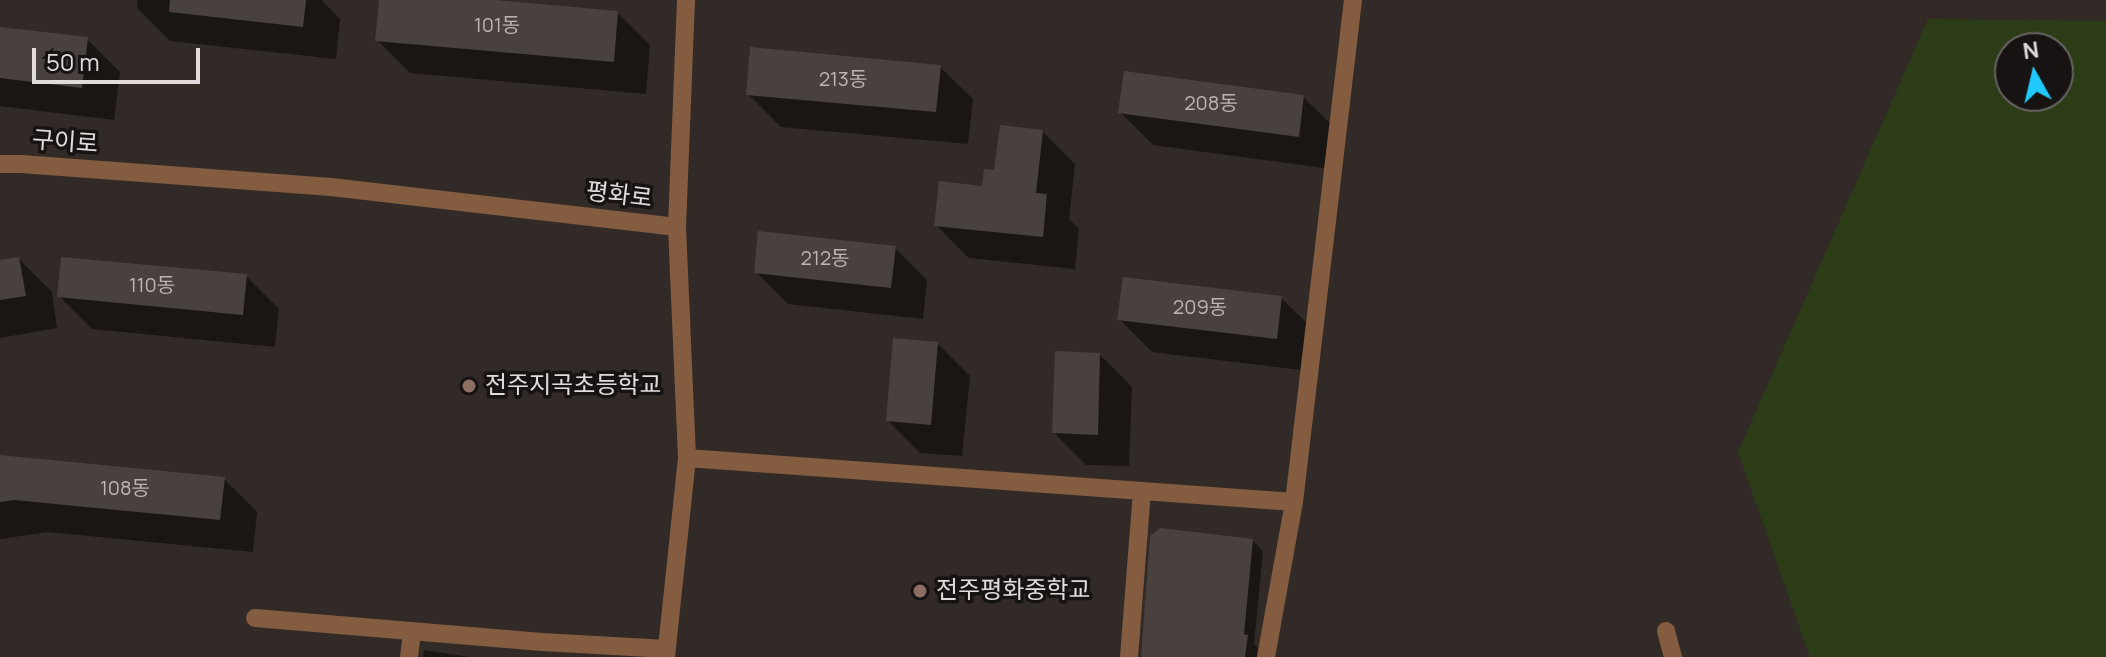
<!DOCTYPE html>
<html>
<head>
<meta charset="utf-8">
<style>
  body { margin:0 }
  #map { position:relative; width:2106px; height:657px; overflow:hidden; background:#312a27; font-family:Manrope,sans-serif }
  canvas { display:block }
  .north { position:absolute; left:1994px; top:32px; width:80px; height:80px; box-sizing:border-box; background:#161312; border:2px solid #676362; border-radius:50%; rotate:352deg; font-size:22px; font-weight:700; line-height:32px; text-align:center; color:#e1dcdb }
  .north::after { content:''; display:block; margin:auto; width:28px; height:36px; background:#20c9fd; clip-path:polygon(50% 0,100% 100%,50% 72%,0 100%) }
  .scale { position:absolute; left:32px; top:48px; width:168px; height:36px; box-sizing:border-box; border:4px solid #e1dcdb; border-top:0; padding-left:10px; font-size:24px; line-height:28px; white-space:nowrap; color:#e1dcdb; -webkit-text-stroke:6px #161312; paint-order:stroke }
</style>
</head>
<body>
<div id="map">
<canvas width="2106" height="657"></canvas>
<div class="north">N</div>
<div class="scale">50 m</div>
</div>
<script>
const ctx = document.querySelector('canvas').getContext('2d');
ctx.lineJoin = 'round';
function paint(path, color) { ctx.fillStyle = color; ctx.fill(path, 'evenodd'); }
const poly = rows => new Path2D(rows.map(r => 'M' + r).join(''));
function trace(path, color, width, dash) { ctx.strokeStyle = color; ctx.lineWidth = width; ctx.lineCap = dash ? 'butt' : 'round'; ctx.setLineDash(dash || []); ctx.stroke(path); }
function label(font, color, halo, rows, align = 'center') {
  ctx.font = font + ' Manrope,"Noto Sans KR",sans-serif'; ctx.lineWidth = 7; ctx.setLineDash([]); ctx.textBaseline = 'middle'; ctx.strokeStyle = halo; ctx.fillStyle = color; for (const [text, x, y, turn = 0] of rows) {
    ctx.save(); ctx.translate(x, y); ctx.rotate((+turn || 0) * Math.PI / 180); ctx.textAlign = isNaN(turn) ? turn : align; if (halo) ctx.strokeText(text, 0, 0); ctx.fillText(text, 0, 0); ctx.restore();
  }
}
paint(poly([
  [1928,19,2106,21,2106,657,1810,657,1738,452],
  [2058,48,2058,96,2010,96,2010,48]
]), '#2c3c17');
paint(poly([
  [137,0,321,0,340,19,336,59,170,41,137,8],
  [381,0,473,0,617,12,650,45,646,94,410,73,377,40],
  [0,29,87,39,120,72,114,120,0,106],
  [940,67,973,99,968,144,781,127,748,94],
  [1303,97,1336,129,1331,169,1153,145,1120,112],
  [1042,131,1075,164,1069,219,1079,229,1075,269,969,258,936,225,984,188,996,172],
  [895,248,927,280,923,319,788,304,756,272],
  [19,259,52,292,57,328,0,338,0,262],
  [246,276,279,309,275,347,92,329,59,296],
  [1281,298,1314,330,1309,371,1152,352,1120,320],
  [938,344,970,376,962,456,920,453,888,421],
  [1100,355,1132,387,1129,466,1086,465,1054,433],
  [0,459,224,479,257,512,253,552,48,532,0,539],
  [1252,540,1263,551,1254,644,1258,648,1257,657,1143,657],
  [424,650,469,657,423,657]
]), '#0007');
paint(poly([
  [170,0,306,0,303,27,169,12],
  [379,0,496,0,618,11,614,62,375,41],
  [0,27,88,37,82,88,0,78],
  [750,47,941,65,936,112,746,95],
  [1124,71,1304,95,1299,137,1118,113],
  [1000,125,1043,130,1036,193,1047,194,1043,237,934,226,939,181,982,186,984,169,994,170],
  [758,231,896,246,891,288,754,273],
  [19,257,26,296,0,300,0,260],
  [61,257,247,274,243,315,57,297],
  [1123,277,1282,296,1277,339,1117,320],
  [893,338,938,342,931,425,886,421],
  [1055,351,1100,353,1098,435,1052,433],
  [0,455,225,477,220,520,14,500,0,502],
  [1160,528,1253,539,1244,634,1248,635,1245,657,1141,657,1150,536]
]), '#48413e');
trace(poly([
  [0,164,21,164,331,187,677,227],
  [687,458,1294,502],
  [255,618,542,642,667,649],
  [1666,631,1673,657],
  [409,657,412,632],
  [666,657,687,458,677,227,686,0],
  [1129,657,1142,491],
  [1266,657,1294,502,1353,0]
]), '#845d41', 18);
for (const [x, y, r, color] of [
  [469,386,8,"#8d6e63"],
  [920,591,8,"#8d6e63"]
]) { const dot = new Path2D(); dot.arc(x, y, r, 0, 2 * Math.PI); ctx.fillStyle = color; ctx.fill(dot); trace(dot, '#161312', 3); }
label('20px', '#bbb5b4', null, [
  ["101동",497,26],
  ["213동",843,80],
  ["208동",1211,104],
  ["212동",825,259],
  ["110동",152,286],
  ["209동",1200,308],
  ["108동",125,489]
]);
label('24px', '#e1dcdb', '#161312', [
  ["구이로",65,143,4],
  ["평화로",619,196,7]
]);
label('24px', '#e1dcdb', '#161312', [
  ["전주지곡초등학교",485,386],
  ["전주평화중학교",936,591]
], 'left');
</script>
</body>
</html>
